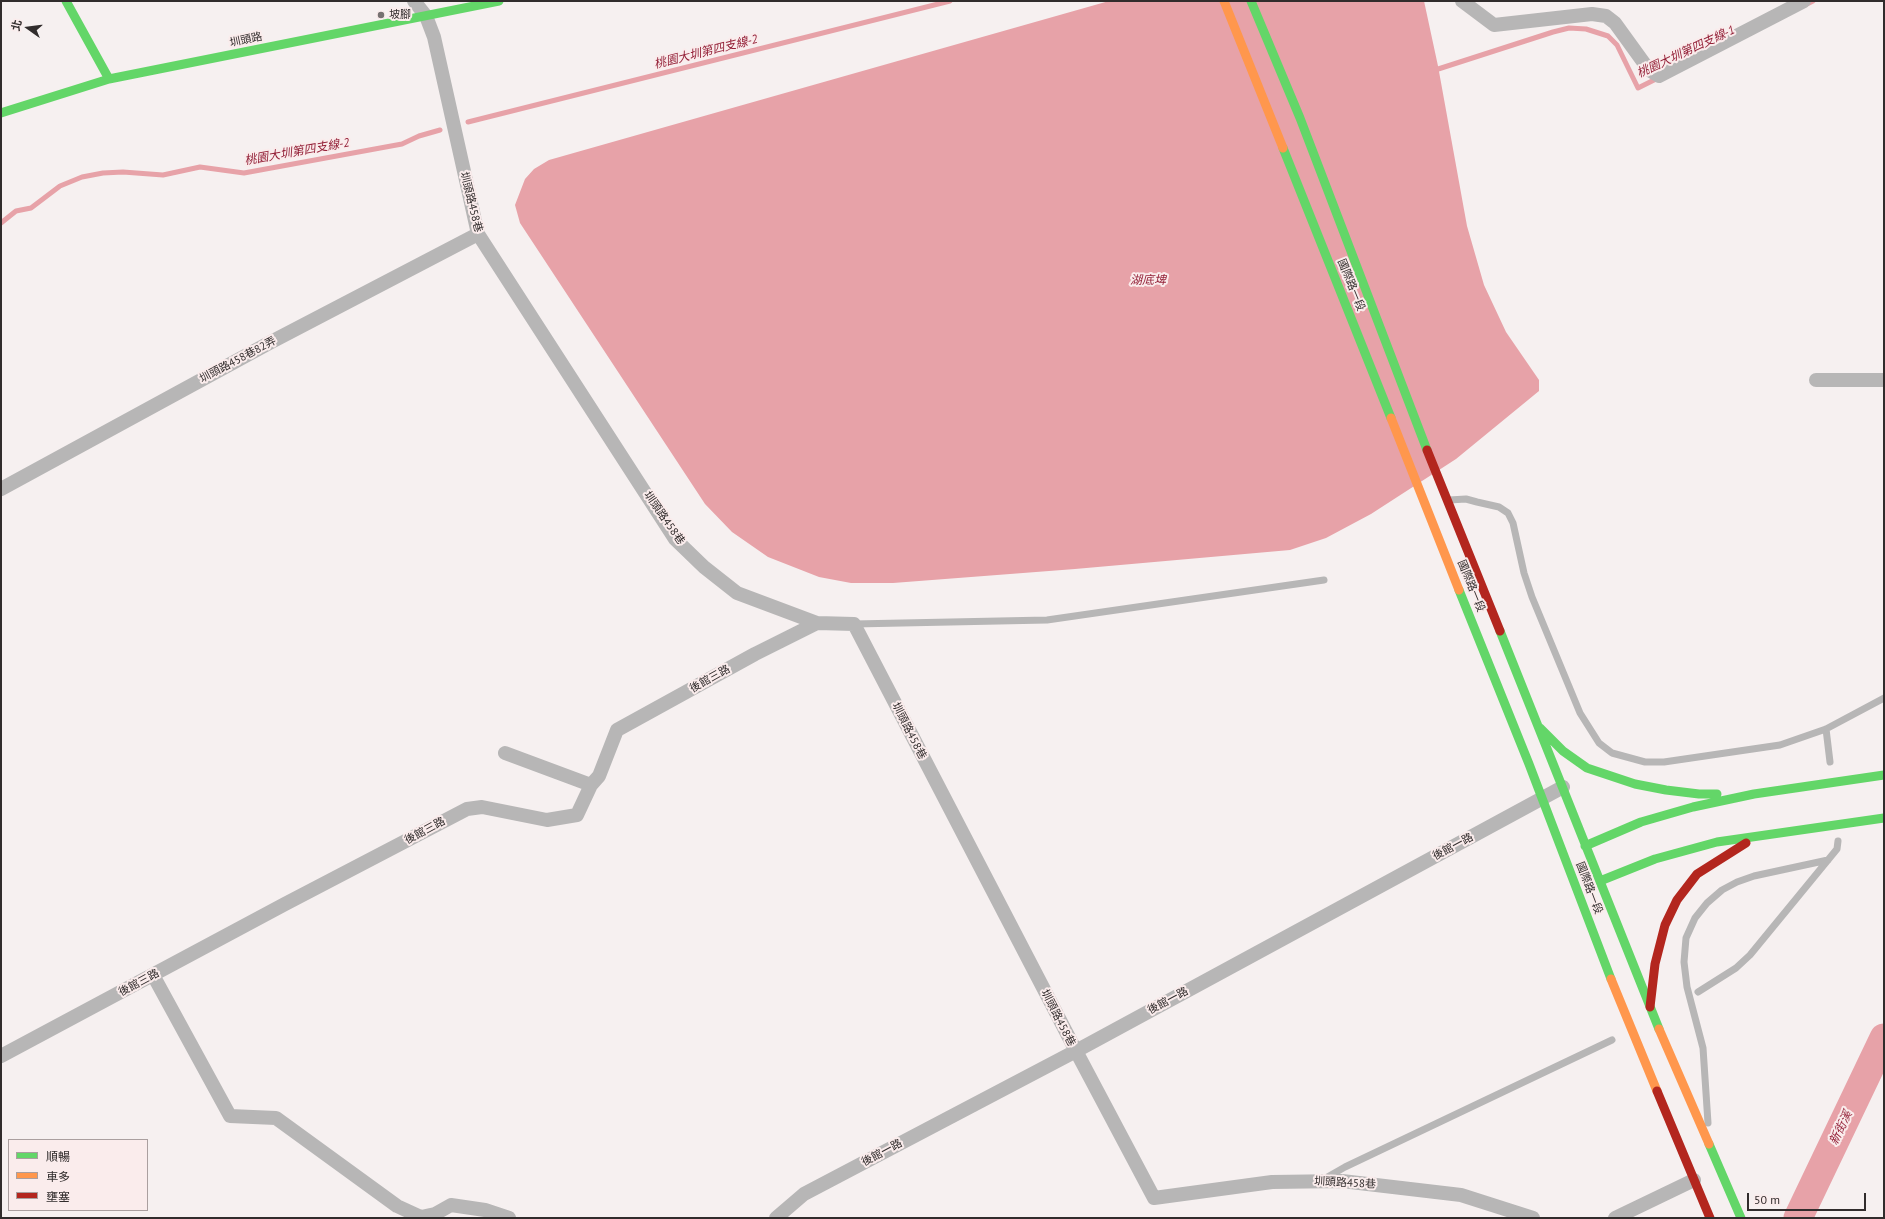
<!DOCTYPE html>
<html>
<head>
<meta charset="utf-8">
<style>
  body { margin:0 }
  #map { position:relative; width:1885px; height:1219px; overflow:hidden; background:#f6f0f0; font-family:"PT Sans","Noto Sans TC",sans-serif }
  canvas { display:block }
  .frame { position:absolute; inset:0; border:2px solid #312c2c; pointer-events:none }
  .legend { position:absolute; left:8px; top:1139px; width:140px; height:72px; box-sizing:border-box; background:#faecec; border:1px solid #aa9f9f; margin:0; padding:5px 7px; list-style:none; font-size:12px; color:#312c2c }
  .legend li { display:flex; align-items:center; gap:8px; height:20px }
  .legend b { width:20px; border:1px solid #aa9f9f }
  .north { position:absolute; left:8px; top:8px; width:40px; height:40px; -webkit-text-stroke:3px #faecec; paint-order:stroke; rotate:284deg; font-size:11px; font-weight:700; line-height:16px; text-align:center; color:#312c2c }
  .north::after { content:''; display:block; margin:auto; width:14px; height:18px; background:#312c2c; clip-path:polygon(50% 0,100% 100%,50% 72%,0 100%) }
  .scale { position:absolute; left:1747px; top:1193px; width:119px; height:18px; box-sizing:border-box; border:2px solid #312c2c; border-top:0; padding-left:5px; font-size:12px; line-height:14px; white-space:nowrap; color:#312c2c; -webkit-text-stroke:3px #faecec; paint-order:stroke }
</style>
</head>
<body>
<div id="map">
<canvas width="1885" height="1219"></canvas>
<div class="frame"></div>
<ul class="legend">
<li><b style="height:5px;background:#63d668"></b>順暢</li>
<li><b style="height:5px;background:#ff974d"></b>車多</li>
<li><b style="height:5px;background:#b3261e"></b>壅塞</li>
</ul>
<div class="north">北</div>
<div class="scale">50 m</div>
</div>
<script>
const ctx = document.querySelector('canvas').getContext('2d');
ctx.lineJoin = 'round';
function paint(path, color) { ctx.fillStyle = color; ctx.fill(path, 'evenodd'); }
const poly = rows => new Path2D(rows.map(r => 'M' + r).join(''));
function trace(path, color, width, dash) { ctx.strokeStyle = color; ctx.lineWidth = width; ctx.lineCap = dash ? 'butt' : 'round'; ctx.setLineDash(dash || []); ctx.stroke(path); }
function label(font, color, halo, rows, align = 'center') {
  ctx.font = font + ' "PT Sans","Noto Sans TC",sans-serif'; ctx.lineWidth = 4; ctx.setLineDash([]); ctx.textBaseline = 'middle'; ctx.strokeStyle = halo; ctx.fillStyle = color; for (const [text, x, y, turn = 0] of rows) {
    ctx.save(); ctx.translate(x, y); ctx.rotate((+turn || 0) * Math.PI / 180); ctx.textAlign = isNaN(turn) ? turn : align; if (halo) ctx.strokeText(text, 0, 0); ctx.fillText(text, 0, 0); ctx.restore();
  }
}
paint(poly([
  [1109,1,1424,1,1438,66,1467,226,1484,285,1506,332,1539,380,1539,391,1456,459,1371,514,1326,538,1290,550,1075,569,893,583,851,583,819,577,768,557,732,532,705,504,520,223,515,205,525,179,534,169,549,160]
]), '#e7a2a8');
trace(poly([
  [1805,5,1813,1],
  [1432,71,1553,32,1569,28,1586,29,1608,36,1617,45,1638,88,1658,78],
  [468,122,950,1],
  [1,223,16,211,31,208,60,186,82,177,103,173,123,172,163,175,200,167,244,173,402,144,419,136,440,130]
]), '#e7a2a8', 5);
trace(poly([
  [1798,1218,1884,1038]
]), '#e7a2a8', 29);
trace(poly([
  [1449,500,1466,499,1477,502,1499,507,1508,513,1513,523,1524,573,1532,597,1580,713,1599,743,1612,753,1645,762,1664,762,1780,745,1826,729,1884,698],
  [854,624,1047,620,1324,580],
  [1826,729,1830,762],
  [1698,992,1736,968,1750,955,1837,849,1838,841],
  [1708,1123,1703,1048,1687,987,1684,962,1686,938,1695,918,1707,903,1722,890,1737,882,1754,876,1828,860],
  [1324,1179,1345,1167,1612,1040]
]), '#b7b6b6', 7);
trace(poly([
  [414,1,426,16,434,37,478,234,675,539,704,567,737,593,817,623,854,624,1076,1051,1154,1198,1272,1182,1342,1181,1461,1195,1533,1218],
  [1462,1,1494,25,1592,14,1606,16,1615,23,1649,70,1659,76,1804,1],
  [1816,380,1884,380],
  [1,489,271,342,478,234],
  [505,753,591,785],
  [153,975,230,1116,276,1118,397,1206,421,1217,435,1214,451,1205,485,1210,509,1218],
  [1,1056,285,904,467,809,482,807,547,820,577,815,591,785,599,776,617,730,755,654,817,623],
  [776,1218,804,1194,1076,1051,1563,787],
  [1615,1218,1694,1180]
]), '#b7b6b6', 14);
trace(poly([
  [66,1,109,79],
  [1251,1,1300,118,1427,450],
  [1,113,109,79,499,1],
  [1283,148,1391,418],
  [1459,590,1529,764,1611,979],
  [1500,631,1659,1029],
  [1540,728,1563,751,1587,768,1635,784,1666,790,1699,794,1717,794],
  [1585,846,1641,822,1693,807,1754,794,1884,775],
  [1600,881,1655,859,1717,842,1884,818],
  [1709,1144,1741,1218]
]), '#63d668', 9);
trace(poly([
  [1224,1,1283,148],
  [1391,418,1459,590],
  [1611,979,1657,1091],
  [1659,1029,1709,1144]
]), '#ff974d', 9);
trace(poly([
  [1427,450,1500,631],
  [1650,1007,1655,964,1665,925,1677,900,1697,874,1746,843],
  [1657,1091,1710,1218]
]), '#b3261e', 9);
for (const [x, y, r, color] of [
  [381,15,4,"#767171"]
]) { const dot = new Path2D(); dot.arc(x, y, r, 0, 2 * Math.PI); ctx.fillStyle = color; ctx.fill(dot); trace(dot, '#faecec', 1.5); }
label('11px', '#312c2c', '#faecec', [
  ["坡腳",389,15]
], 'left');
label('11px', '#312c2c', '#faecec', [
  ["圳頭路",246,40,-12],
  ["圳頭路458巷",471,202,76],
  ["國際路一段",1351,285,68],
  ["圳頭路458巷82弄",238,360,-28],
  ["圳頭路458巷",664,518,55],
  ["國際路一段",1471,586,68],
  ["後館三路",710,679,-29],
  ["圳頭路458巷",909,731,63],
  ["後館三路",425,831,-28],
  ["後館一路",1453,847,-28],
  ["國際路一段",1589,888,69],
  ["後館三路",139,983,-28],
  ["後館一路",1168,1001,-28],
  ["圳頭路458巷",1058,1018,63],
  ["後館一路",882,1153,-28],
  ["圳頭路458巷",1345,1183,3]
]);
label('italic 12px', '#95233a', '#faecec', [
  ["桃園大圳第四支線-2",706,52,-14],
  ["桃園大圳第四支線-1",1686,52,-25],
  ["桃園大圳第四支線-2",297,152,-10],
  ["湖底埤",1148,281],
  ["新街溪",1841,1128,-64]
]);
</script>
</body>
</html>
